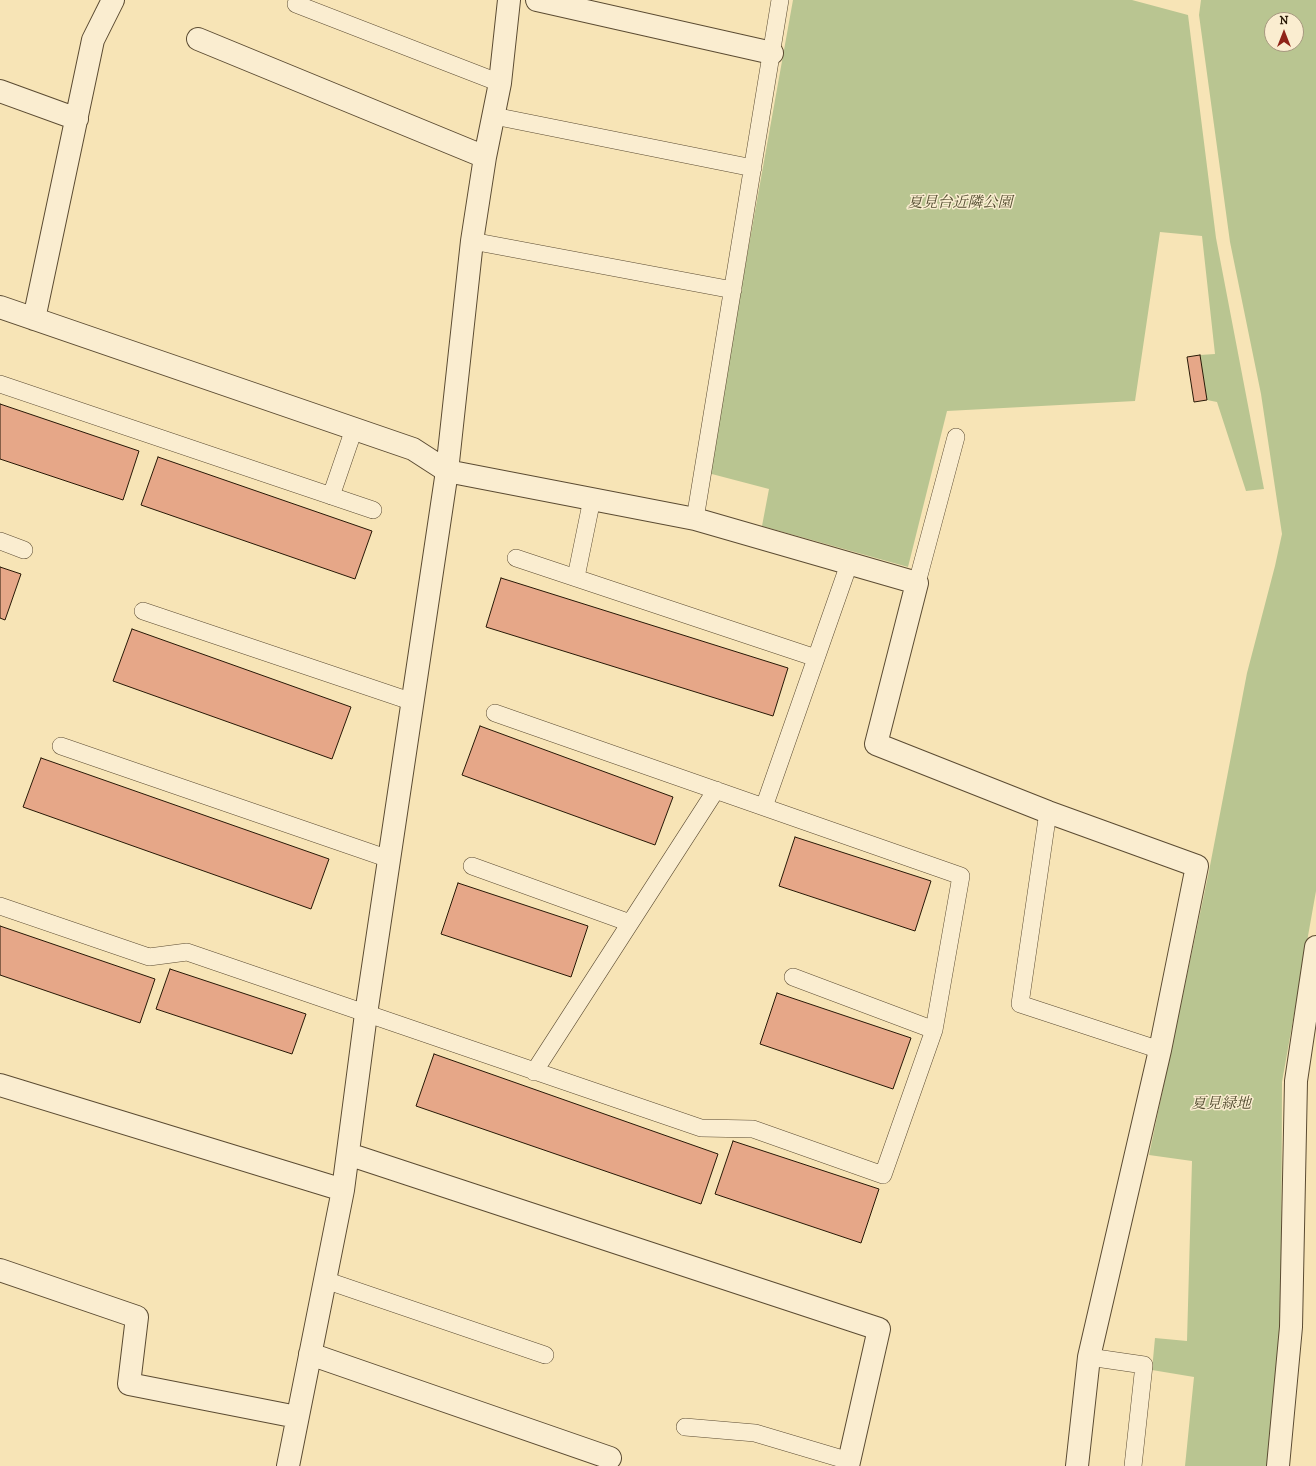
<!DOCTYPE html>
<html>
<head>
<meta charset="utf-8">
<style>
  body { margin:0 }
  #map { position:relative; width:1316px; height:1466px; overflow:hidden; background:#f7e4b6; font-family:"IM FELL DW Pica",serif }
  canvas { display:block }
  .north { position:absolute; left:1264px; top:12px; width:40px; height:40px; box-sizing:border-box; background:#faedd0; border:1px solid #a6987f; border-radius:50%; rotate:0deg; font-size:11px; font-weight:700; line-height:16px; text-align:center; color:#271806 }
  .north::after { content:''; display:block; margin:auto; width:14px; height:18px; background:#8f2418; clip-path:polygon(50% 0,100% 100%,50% 72%,0 100%) }
</style>
</head>
<body>
<div id="map">
<canvas width="1316" height="1466"></canvas>
<div class="north">N</div>
</div>
<script>
const ctx = document.querySelector('canvas').getContext('2d');
ctx.lineJoin = 'round';
function paint(path, color) { ctx.fillStyle = color; ctx.fill(path, 'evenodd'); }
const poly = rows => new Path2D(rows.map(r => 'M' + r).join(''));
function trace(path, color, width, dash) { ctx.strokeStyle = color; ctx.lineWidth = width; ctx.lineCap = dash ? 'butt' : 'round'; ctx.setLineDash(dash || []); ctx.stroke(path); }
function label(font, color, halo, rows, align = 'center') {
  ctx.font = font + ' "IM FELL DW Pica","Noto Serif JP",serif'; ctx.lineWidth = 3; ctx.setLineDash([]); ctx.textBaseline = 'middle'; ctx.strokeStyle = halo; ctx.fillStyle = color; for (const [text, x, y, turn = 0] of rows) {
    ctx.save(); ctx.translate(x, y); ctx.rotate((+turn || 0) * Math.PI / 180); ctx.textAlign = isNaN(turn) ? turn : align; if (halo) ctx.strokeText(text, 0, 0); ctx.fillText(text, 0, 0); ctx.restore();
  }
}
paint(poly([
  [793,0,1132,0,1188,15,1216,238,1264,489,1246,491,1217,402,1207,400,1200,355,1215,354,1202,236,1160,232,1135,401,947,411,908,567,762,526,769,489,708,473],
  [1201,0,1316,0,1316,891,1282,1082,1281,1327,1270,1466,1185,1466,1194,1377,1152,1370,1155,1338,1187,1341,1192,1161,1149,1155,1209,871,1247,673,1275,566,1282,534,1261,394,1230,242,1199,15],
  [1272,20,1296,20,1296,44,1272,44]
]), '#b9c591');
const building = poly([
  [1200,355,1207,400,1194,402,1187,357,1200,355],
  [0,404,139,451,123,500,0,459,0,404],
  [158,457,372,531,355,579,141,505,158,457],
  [0,567,21,574,5,620,0,618,0,567],
  [501,578,788,668,773,716,486,627,501,578],
  [132,629,351,707,332,759,113,681,132,629],
  [480,726,673,797,655,845,462,775,480,726],
  [41,758,329,859,311,909,23,807,41,758],
  [795,837,931,881,915,931,779,886,795,837],
  [458,883,588,926,571,977,441,934,458,883],
  [0,926,155,979,140,1023,0,975,0,926],
  [170,969,306,1014,292,1054,156,1009,170,969],
  [777,993,911,1038,893,1089,760,1044,777,993],
  [434,1054,718,1154,701,1204,416,1106,434,1054],
  [733,1141,879,1189,861,1243,715,1194,733,1141]
]);
paint(building, '#e6a788');
trace(building, '#271806', 1);
const service = poly([
  [296,4,500,83],
  [494,116,753,168],
  [472,241,733,290],
  [0,384,373,510],
  [331,496,354,429],
  [695,519,780,0],
  [0,541,24,550],
  [516,558,816,658],
  [576,577,592,499],
  [917,583,956,437],
  [143,611,413,702],
  [61,746,389,859],
  [764,807,849,564],
  [1048,812,1020,1004,1160,1050],
  [472,866,630,923],
  [0,906,149,957,187,952,701,1128,753,1129,883,1175,934,1030,961,876,495,713],
  [793,977,934,1030],
  [534,1072,716,790],
  [325,1280,545,1355],
  [1089,1357,1144,1365,1133,1466],
  [685,1427,755,1433,849,1461]
]);
const minor = poly([
  [537,0,772,53],
  [198,39,485,157],
  [0,91,77,119],
  [0,307,413,449,447,471,695,519,917,583,876,744,1048,812,1197,866,1160,1050,1089,1357,1077,1466],
  [34,319,93,40,113,0],
  [0,1085,343,1190],
  [348,1154,879,1329,848,1466],
  [0,1270,137,1317,129,1384,297,1417],
  [310,1354,610,1458],
  [288,1466,343,1190,366,1014,447,471,472,241,485,157,500,83,509,0],
  [1278,1466,1291,1327,1296,1081,1316,947]
]);
trace(service, '#5b4b32', 18);
trace(minor, '#5b4b32', 24);
trace(service, '#faedd0', 17);
trace(minor, '#faedd0', 22);
label('italic 15px', '#534c30', '#faedd0', [
  ["夏見台近隣公園",960,204],
  ["夏見緑地",1221,1105]
]);
</script>
</body>
</html>
